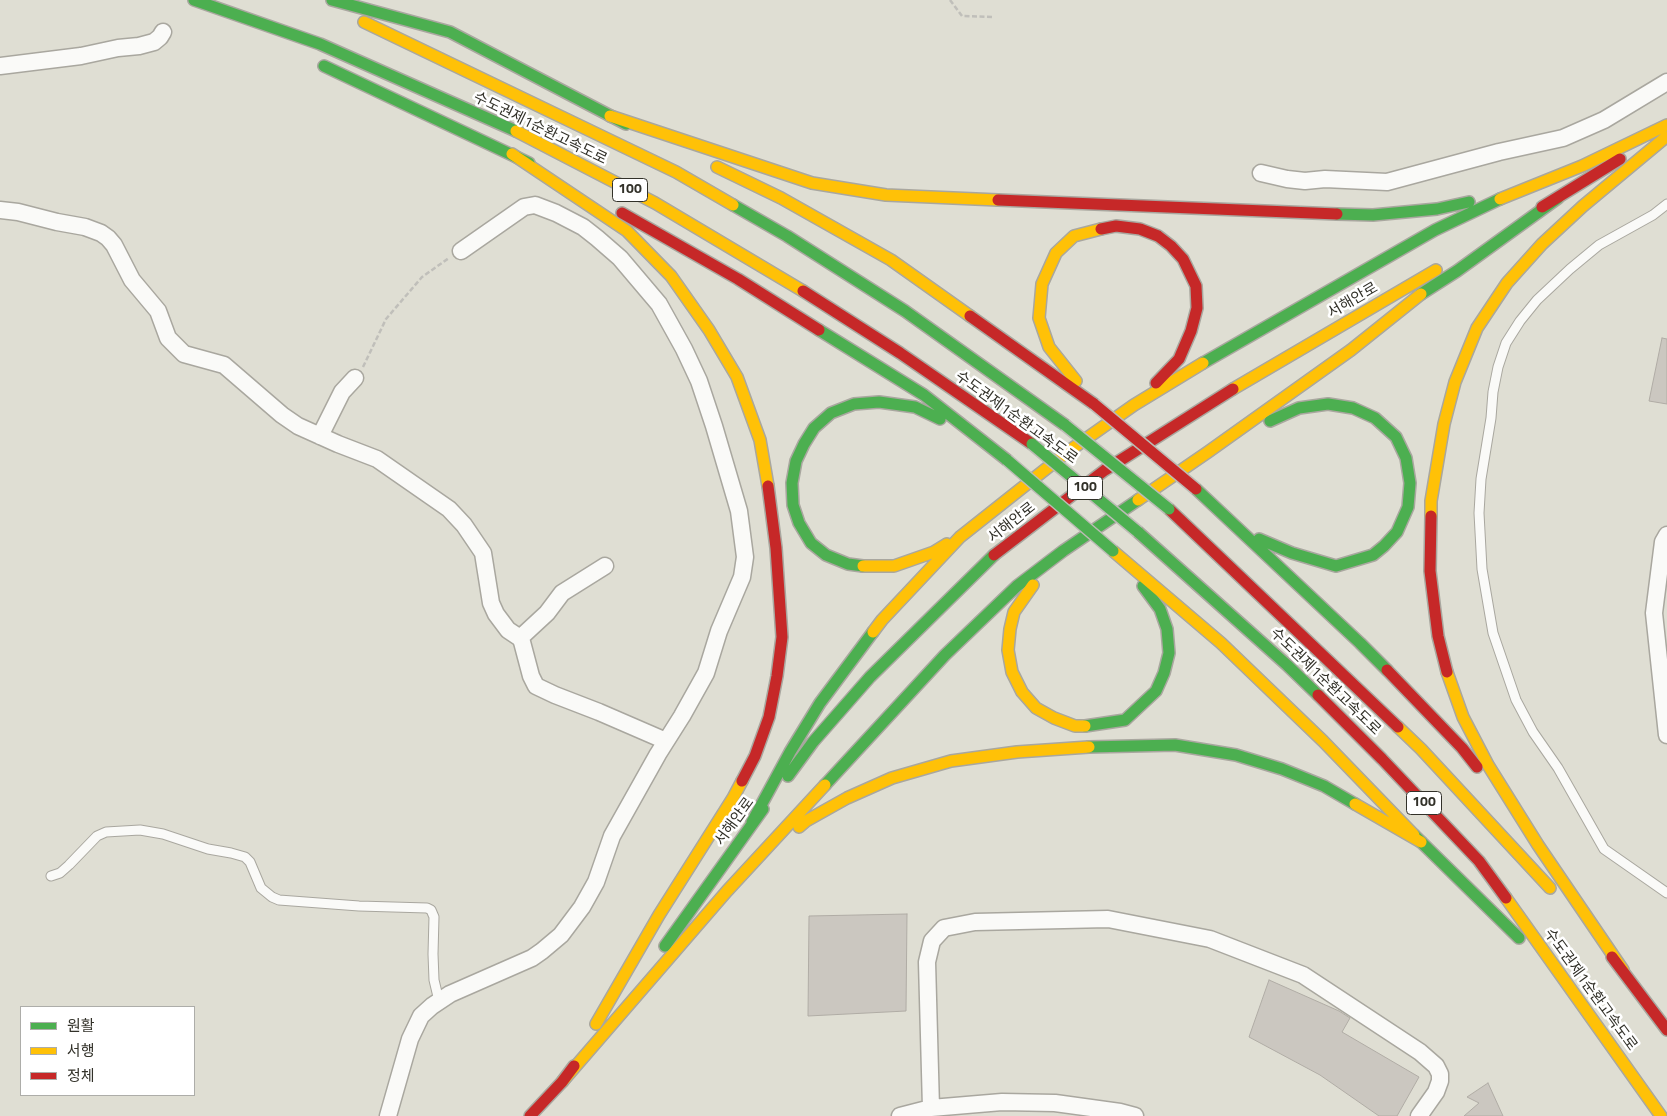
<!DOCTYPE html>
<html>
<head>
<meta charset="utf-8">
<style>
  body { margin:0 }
  #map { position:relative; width:1667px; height:1116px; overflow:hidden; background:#dfded3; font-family:"Titillium Web","Noto Sans KR",sans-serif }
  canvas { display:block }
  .legend { position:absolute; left:20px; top:1006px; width:175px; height:90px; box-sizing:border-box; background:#fff; border:1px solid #adada9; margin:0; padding:6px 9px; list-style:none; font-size:15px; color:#323129 }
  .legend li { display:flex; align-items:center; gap:10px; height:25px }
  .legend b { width:25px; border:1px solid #adada9 }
</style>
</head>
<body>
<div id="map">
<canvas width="1667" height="1116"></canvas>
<ul class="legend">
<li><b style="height:6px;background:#4caf50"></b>원활</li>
<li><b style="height:6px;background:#ffc107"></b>서행</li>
<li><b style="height:6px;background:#c62828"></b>정체</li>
</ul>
</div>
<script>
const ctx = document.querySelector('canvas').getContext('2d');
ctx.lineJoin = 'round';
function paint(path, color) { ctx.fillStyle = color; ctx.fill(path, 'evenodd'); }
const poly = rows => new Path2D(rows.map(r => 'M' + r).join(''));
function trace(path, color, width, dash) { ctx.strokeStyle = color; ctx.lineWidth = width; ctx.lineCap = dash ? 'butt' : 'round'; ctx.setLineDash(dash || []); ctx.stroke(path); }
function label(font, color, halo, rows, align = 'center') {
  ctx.font = font + ' "Titillium Web","Noto Sans KR",sans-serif'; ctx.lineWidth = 5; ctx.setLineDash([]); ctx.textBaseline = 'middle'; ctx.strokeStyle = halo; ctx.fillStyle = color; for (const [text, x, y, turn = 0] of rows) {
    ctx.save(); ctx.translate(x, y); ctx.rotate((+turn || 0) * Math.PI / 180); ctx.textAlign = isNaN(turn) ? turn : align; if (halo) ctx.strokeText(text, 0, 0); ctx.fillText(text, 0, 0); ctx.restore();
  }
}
const building = poly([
  [1662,338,1667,339,1667,404,1649,401,1662,338],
  [907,914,906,1011,808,1016,809,916,907,914],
  [1269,980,1339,1011,1350,1018,1342,1032,1419,1077,1397,1116,1379,1116,1320,1075,1249,1037,1269,980],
  [1488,1083,1503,1116,1464,1116,1479,1103,1467,1097,1488,1083]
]);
paint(building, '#cbc7c0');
trace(building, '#b0aca5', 1);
const lane = poly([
  [1667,204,1653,215,1599,245,1570,269,1537,300,1520,321,1506,343,1498,367,1493,392,1491,418,1481,479,1479,513,1482,569,1493,633,1516,700,1533,732,1558,768,1604,849,1667,893],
  [51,876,60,873,69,865,97,836,106,832,140,830,163,834,208,849,231,853,245,857,250,862,261,888,272,897,279,900,359,906,427,908,431,910,434,917,433,954,434,980,439,1001]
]);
const street = poly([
  [0,66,81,56,118,48,139,46,154,42,160,37,163,32],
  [1261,173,1287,179,1305,181,1325,179,1387,182,1499,152,1563,138,1604,120,1667,82],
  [0,210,18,212,57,222,85,227,101,233,108,238,114,245,132,280,158,311,168,338,184,354,224,365,282,415,298,426,338,444,377,459,449,509,464,525,483,553,491,603,496,614,508,630,520,638,522,642,531,676,536,686,555,695,599,712,666,741],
  [320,436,342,392,355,378],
  [1667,535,1663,542,1654,613,1667,735],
  [520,638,547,613,562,593,605,566],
  [931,1108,927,962,932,941,944,928,975,922,1108,919,1210,939,1303,975,1420,1052,1436,1066,1440,1074,1440,1081,1436,1092,1419,1116],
  [388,1116,410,1039,421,1016,432,1006,450,994,532,958,542,951,561,935,582,907,596,882,612,836,658,754,682,716,706,673,719,631,742,577,745,557,739,511,714,426,699,381,684,349,659,304,620,258,597,238,583,227,556,213,535,205,524,207,461,251],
  [900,1116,931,1108,1002,1102,1055,1103,1120,1112,1135,1116]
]);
const fast = poly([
  [194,0,320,44,516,131],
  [332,0,450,32,626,124],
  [324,66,529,163],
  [733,205,787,236,905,311,1065,425],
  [1337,214,1373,215,1437,209,1469,202],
  [1421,294,1457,271,1558,198],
  [819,330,924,395,1007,460],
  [1203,363,1435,230,1500,199],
  [1196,489,1360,643,1387,670],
  [1138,532,1287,665,1318,695],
  [1259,539,1292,553,1336,566,1373,555,1384,546,1397,532,1408,507,1410,483,1406,458,1396,437,1375,418,1353,408,1328,404,1299,408,1270,421],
  [863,566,848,564,826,555,811,543,799,523,793,505,792,483,796,461,804,444,814,428,831,413,854,404,879,402,915,407,940,419],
  [1085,726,1125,720,1156,691,1164,673,1169,653,1167,629,1160,609,1143,586],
  [1089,747,1175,745,1236,755,1282,769,1324,786,1355,804],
  [788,776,813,742,870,677,994,555],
  [825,785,945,655,1017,586,1063,551,1138,500],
  [752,822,790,752,820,703,873,632],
  [1414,835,1519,938],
  [665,946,763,809]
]);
const slow = poly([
  [364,22,676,172,733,205],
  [610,116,812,183,886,195,998,200],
  [516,131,655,203,803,291],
  [512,154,627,231,671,276,709,330,737,377,760,440,768,486],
  [717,167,781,198,891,260,970,316],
  [1500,199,1582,166,1667,125],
  [1076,381,1049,347,1039,318,1042,284,1056,253,1074,236,1101,229],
  [1233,389,1436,270],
  [1138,500,1208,452,1351,350,1421,294],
  [1431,516,1431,501,1444,424,1455,382,1477,328,1507,283,1542,244,1583,206,1666,137],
  [1113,551,1221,643,1323,741,1414,835],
  [863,566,894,566,934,552,947,544],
  [1033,585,1014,612,1010,629,1008,650,1012,672,1022,692,1036,708,1054,718,1075,726,1085,726],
  [873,632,882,620,960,537,1066,453,1134,405,1203,363],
  [1447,672,1463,717,1488,765,1538,845,1623,970],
  [1398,727,1421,749,1550,888],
  [1355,804,1421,842],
  [799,827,806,821,847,798,892,778,951,761,1017,752,1089,747],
  [1506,898,1661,1116],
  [596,1024,659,915,733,798,742,781],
  [562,1082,727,891,825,785]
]);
const jam = poly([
  [998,200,1337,214],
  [1542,207,1620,159],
  [622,213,738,279,819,330],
  [1101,229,1116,226,1140,229,1158,236,1171,246,1183,259,1196,286,1197,308,1191,331,1179,359,1156,383],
  [803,291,900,353,1032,444],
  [970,316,1094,404],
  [1169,509,1398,727],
  [1431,516,1430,571,1438,636,1447,672],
  [994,555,1105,470,1233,389],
  [1387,670,1462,748,1477,767],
  [1318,695,1382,759,1479,861,1506,898],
  [742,781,755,756,769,717,777,676,782,637,776,548,768,486],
  [1612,957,1667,1030],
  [530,1116,562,1082,574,1066]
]);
trace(lane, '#a9a79f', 11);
trace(street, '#a9a79f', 19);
trace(fast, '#a9a79f', 14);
trace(slow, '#a9a79f', 14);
trace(jam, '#a9a79f', 14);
trace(poly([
  [950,0,962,16,993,17],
  [363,367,386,319,422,277,449,258]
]), '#c0bfba', 2.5, [5, 2.5]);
trace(lane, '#fafaf8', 9);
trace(street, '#fafaf8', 16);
trace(fast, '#4caf50', 11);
trace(slow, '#ffc107', 11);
trace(jam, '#c62828', 11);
const fastBridge = poly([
  [1065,425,1169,509],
  [1032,444,1138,532],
  [1007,460,1113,551]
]);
const jamBridge = poly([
  [1094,404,1196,489]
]);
trace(fastBridge, '#bcbbb5', 14, []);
trace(jamBridge, '#bcbbb5', 14, []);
trace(fastBridge, '#4caf50', 11);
trace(jamBridge, '#c62828', 11);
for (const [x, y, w] of [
  [630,190,35],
  [1085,488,35],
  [1424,803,35]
]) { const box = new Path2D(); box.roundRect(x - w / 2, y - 11.5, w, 23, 4); ctx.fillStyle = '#fff'; ctx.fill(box); trace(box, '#323129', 1); }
label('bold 14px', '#323129', null, [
  ["100",630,190],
  ["100",1085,488],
  ["100",1424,803]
]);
label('15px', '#323129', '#fff', [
  ["수도권제1순환고속도로",540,129,26],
  ["서해안로",1353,301,-30],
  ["수도권제1순환고속도로",1016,418,36],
  ["서해안로",1012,523,-38],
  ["수도권제1순환고속도로",1325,682,44],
  ["서해안로",735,822,-54],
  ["수도권제1순환고속도로",1590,990,54]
]);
</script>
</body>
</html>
